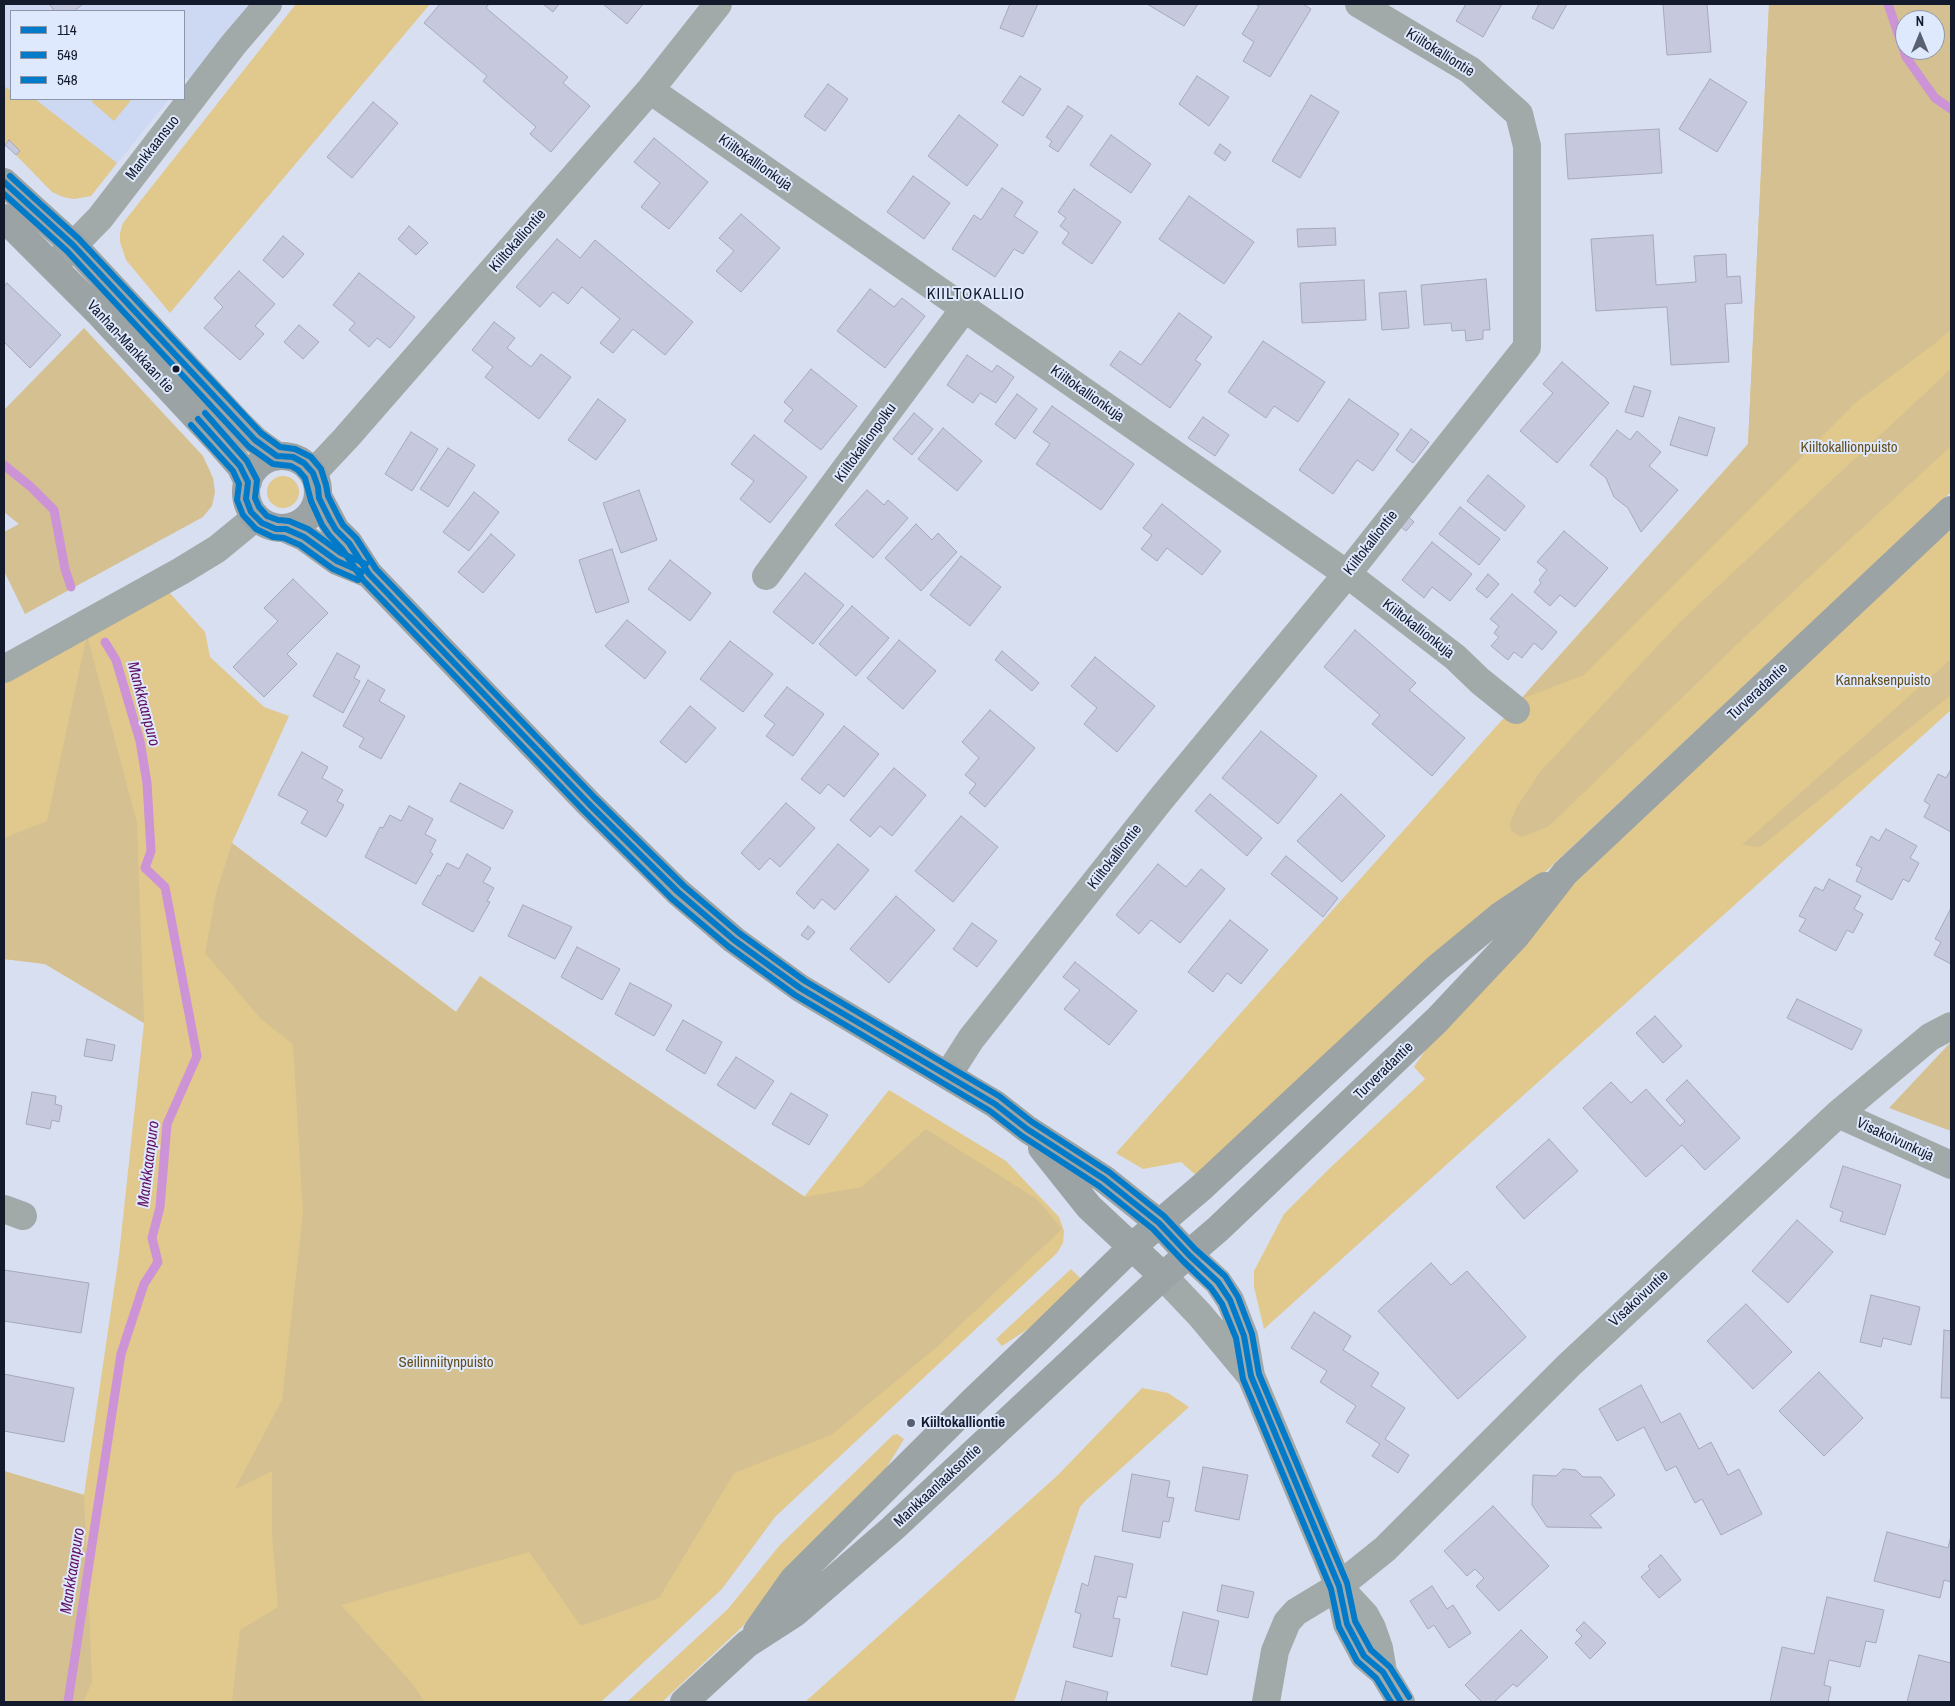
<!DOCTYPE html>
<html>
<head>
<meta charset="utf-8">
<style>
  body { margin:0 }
  #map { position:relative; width:1955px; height:1706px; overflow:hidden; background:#d8dff0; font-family:"Archivo Narrow",sans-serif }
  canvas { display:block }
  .frame { position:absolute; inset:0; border:5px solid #131a2c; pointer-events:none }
  .legend { position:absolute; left:10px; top:10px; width:175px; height:90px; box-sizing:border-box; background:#dfe9fd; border:1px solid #8d96a9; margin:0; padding:6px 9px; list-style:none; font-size:15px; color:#131a2c }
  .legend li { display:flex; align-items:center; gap:10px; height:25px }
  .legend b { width:25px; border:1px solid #8d96a9 }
  .north { position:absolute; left:1895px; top:10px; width:50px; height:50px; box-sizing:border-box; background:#dfe9fd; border:1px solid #8d96a9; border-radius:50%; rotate:0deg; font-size:14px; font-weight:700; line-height:20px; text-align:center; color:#131a2c }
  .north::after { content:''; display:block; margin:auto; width:18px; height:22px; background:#585f71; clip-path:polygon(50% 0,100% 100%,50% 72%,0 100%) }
</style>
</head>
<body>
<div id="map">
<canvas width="1955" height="1706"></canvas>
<div class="frame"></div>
<ul class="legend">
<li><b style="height:6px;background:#007ac9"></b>114</li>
<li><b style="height:6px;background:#007ac9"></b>549</li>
<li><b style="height:6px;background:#007ac9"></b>548</li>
</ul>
<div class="north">N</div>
</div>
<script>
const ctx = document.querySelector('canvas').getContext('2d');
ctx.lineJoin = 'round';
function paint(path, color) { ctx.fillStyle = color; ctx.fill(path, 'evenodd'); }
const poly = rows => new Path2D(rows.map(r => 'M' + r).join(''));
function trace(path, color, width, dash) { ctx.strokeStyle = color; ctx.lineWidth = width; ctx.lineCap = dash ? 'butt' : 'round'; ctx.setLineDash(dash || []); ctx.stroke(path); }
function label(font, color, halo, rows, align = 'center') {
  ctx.font = font + ' "Archivo Narrow",sans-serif'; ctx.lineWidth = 4; ctx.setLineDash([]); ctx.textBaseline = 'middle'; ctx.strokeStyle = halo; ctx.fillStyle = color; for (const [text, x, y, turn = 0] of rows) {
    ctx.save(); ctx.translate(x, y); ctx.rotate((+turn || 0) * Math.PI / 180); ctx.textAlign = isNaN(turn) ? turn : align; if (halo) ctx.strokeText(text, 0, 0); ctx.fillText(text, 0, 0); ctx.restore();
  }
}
paint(poly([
  [4,4,256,4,193,83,186,77,184,80,184,11,11,11,11,99,169,99,91,196,74,199,63,197,52,192,16,155,20,151,9,141,4,144]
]), '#cdd8f3');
paint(poly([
  [296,4,430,4,170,313,126,260,120,242,120,233,123,223],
  [1769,4,1951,4,1951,492,1541,876,1198,1177,1181,1162,1143,1169,1116,1153,1748,444],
  [1905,20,1935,20,1935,50,1905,50],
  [4,86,11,91,11,99,35,99,117,163,91,196,74,199,63,197,52,192,16,155,20,151,9,141,5,145,4,144],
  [93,99,132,99,114,121,92,102],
  '267 492a16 16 0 1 1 32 0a16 16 0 1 1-32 0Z',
  [1951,526,1951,710,1264,1329,1254,1287,1254,1271,1284,1214,1331,1167,1425,1079,1414,1067,1442,1025,1563,894],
  [168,591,205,632,210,657,264,707,289,716,232,843,456,1012,480,976,804,1197,889,1090,1006,1161,1059,1217,1064,1231,1063,1243,1057,1253,775,1517,722,1589,601,1702,4,1702,4,1471,84,1495,119,1255,144,1023,45,964,4,959,4,679],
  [1071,1269,1080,1278,1064,1301,1048,1316,1002,1346,996,1339],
  [1142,1388,1168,1393,1189,1407,1086,1500,1080,1507,1014,1702,805,1702,1057,1476],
  [897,1434,904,1439,879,1480,777,1584,741,1628,662,1702,627,1702,728,1609,779,1546,893,1435]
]), '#e1c88c');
paint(poly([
  [1769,4,1951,4,1951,329,1938,341,1855,403,1584,675,1521,699,1748,444],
  [1905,20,1935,20,1935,50,1905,50],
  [84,328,203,456,213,478,215,492,212,506,203,517,25,614,4,571,4,532,19,524,4,512,4,410],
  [1951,369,1951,446,1754,628,1549,826,1522,837,1511,831,1510,823,1517,807,1540,772,1680,622],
  [87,635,137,823,144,1023,45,964,4,959,4,838,47,821],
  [1951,659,1951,695,1760,847,1742,845],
  [232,843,456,1012,480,976,805,1197,862,1187,926,1129,1038,1200,1062,1229,938,1346,831,1435,734,1473,659,1598,581,1626,529,1552,341,1605,411,1682,425,1702,232,1702,240,1630,278,1607,272,1534,272,1471,235,1489,282,1400,303,1214,293,1044,261,1019,205,953,216,894],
  [1951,1043,1951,1131,1889,1108,1949,1044],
  [4,1471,84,1495,92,1682,83,1702,4,1702]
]), '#d4c091');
trace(poly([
  [1888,4,1906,57,1935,98,1951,109],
  [4,465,31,487,54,510,65,569,71,587],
  [68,1702,121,1354,144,1284,158,1262,152,1238,160,1207,167,1124,197,1056,165,887,145,868,151,851,147,783,140,741,116,660,105,642]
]), '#cc93d6', 9);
const building = poly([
  [49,4,83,4,74,11,55,11,49,4],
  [440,4,489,4,486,8,568,77,563,83,590,106,551,152,530,134,536,127,483,81,487,76,424,23,440,4],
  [543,4,559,4,553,12,543,4],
  [603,4,643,4,627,24,603,4],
  [1010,4,1038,4,1023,37,1000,28,1010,4],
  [1147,4,1198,4,1184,26,1147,4],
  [1255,4,1303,4,1311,9,1270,77,1243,61,1254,42,1242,34,1259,6,1255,4],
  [1466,4,1502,4,1483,37,1456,21,1466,4],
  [1539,4,1567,4,1553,29,1532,18,1539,4],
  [1663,4,1707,4,1711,52,1667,55,1663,4],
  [1020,76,1041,89,1023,116,1002,102,1020,76],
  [1197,76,1229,97,1209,126,1179,104,1197,76],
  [1710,79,1747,102,1717,152,1679,129,1710,79],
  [828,84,848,99,825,131,804,116,828,84],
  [1311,95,1339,112,1300,178,1272,161,1311,95],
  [373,102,398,123,352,178,327,157,373,102],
  [1068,106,1083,116,1058,152,1049,146,1052,141,1046,137,1068,106],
  [959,115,998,145,967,186,928,156,959,115],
  [1659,129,1662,173,1568,179,1565,134,1659,129],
  [1111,135,1151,164,1131,193,1090,165,1111,135],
  [654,138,708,182,669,229,641,207,660,183,634,162,654,138],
  [9,140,20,151,16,155,5,145,9,140],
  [1220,144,1231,152,1225,161,1214,153,1220,144],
  [913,176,950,203,924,239,887,212,913,176],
  [1002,188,1023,202,1014,216,1038,232,1023,254,1014,249,995,277,952,249,974,215,981,220,1002,188],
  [1074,189,1121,222,1092,264,1062,243,1069,233,1060,226,1066,218,1058,212,1074,189],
  [1189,196,1254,242,1224,284,1159,239,1189,196],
  [741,214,780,248,741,292,716,271,734,251,719,238,741,214],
  [409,226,428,243,416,255,398,239,409,226],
  [1335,228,1336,245,1298,247,1297,229,1335,228],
  [1653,235,1656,285,1696,282,1694,256,1726,254,1727,277,1740,276,1742,303,1725,304,1729,362,1671,365,1667,307,1596,311,1591,239,1653,235],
  [283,236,304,254,283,278,263,260,283,236],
  [557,239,580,258,595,240,693,322,665,355,633,329,613,353,600,343,620,319,582,287,568,304,553,292,540,307,516,287,557,239],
  [239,271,275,304,255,326,264,334,240,360,204,328,223,307,214,298,239,271],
  [359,273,415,317,390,348,377,338,369,347,349,330,355,323,333,305,359,273],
  [1486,279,1490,330,1483,330,1483,339,1466,341,1465,330,1452,331,1451,323,1424,325,1421,285,1486,279],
  [1364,280,1366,320,1302,323,1300,283,1364,280],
  [7,283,61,335,30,368,4,342,4,287,7,283],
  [870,289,894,307,902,298,925,316,885,368,837,331,870,289],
  [1406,291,1409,328,1382,330,1379,293,1406,291],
  [1179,313,1212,337,1195,360,1201,364,1170,408,1110,365,1120,351,1141,365,1179,313],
  [494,322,515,338,507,348,531,367,541,354,571,377,539,419,485,377,493,367,472,350,494,322],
  [299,325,319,342,303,359,284,342,299,325],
  [1263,341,1325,382,1298,422,1274,406,1266,418,1228,392,1263,341],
  [967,355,992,372,997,365,1014,377,996,403,980,393,973,403,947,385,967,355],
  [1562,362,1609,403,1557,463,1520,431,1553,393,1543,384,1562,362],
  [811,369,857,406,821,450,784,421,793,410,784,402,811,369],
  [1634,386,1651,391,1643,417,1625,412,1634,386],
  [1017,394,1037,409,1015,439,995,424,1017,394],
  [598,399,626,420,596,460,568,440,598,399],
  [1349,399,1399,434,1373,471,1357,460,1333,494,1299,470,1349,399],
  [1052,406,1134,464,1101,510,1036,464,1050,444,1033,432,1052,406],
  [914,413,933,429,912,455,893,439,914,413],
  [1203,417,1229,435,1215,456,1188,438,1203,417],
  [1679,417,1715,428,1707,456,1670,445,1679,417],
  [943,428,982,461,957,491,918,459,943,428],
  [1411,429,1429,442,1413,463,1396,450,1411,429],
  [1617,430,1630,440,1637,431,1661,452,1649,466,1678,490,1641,532,1628,508,1614,497,1606,478,1590,465,1617,430],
  [411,432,438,449,412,491,385,474,411,432],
  [754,435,807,477,770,523,740,499,754,481,731,464,754,435],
  [448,448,475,465,448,507,420,489,448,448],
  [1488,475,1525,506,1505,531,1467,501,1488,475],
  [639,490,657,540,621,553,603,503,639,490],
  [867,490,884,505,888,500,908,518,873,558,835,525,867,490],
  [474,492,499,512,469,551,443,532,474,492],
  [1162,504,1221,551,1202,575,1167,548,1157,561,1141,549,1152,535,1143,528,1162,504],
  [1460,507,1500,539,1479,565,1439,534,1460,507],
  [1409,517,1414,522,1406,531,1400,526,1409,517],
  [916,524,932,540,938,533,957,552,921,591,885,558,916,524],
  [1564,531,1608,568,1575,607,1560,595,1550,606,1534,592,1541,583,1539,580,1547,570,1537,562,1564,531],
  [491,534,515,555,483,593,458,572,491,534],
  [1432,542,1472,574,1450,601,1432,587,1424,598,1402,580,1432,542],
  [612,549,629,602,596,613,579,560,612,549],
  [961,556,1001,587,970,626,930,595,961,556],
  [670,560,711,593,690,621,648,589,670,560],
  [805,573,844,605,813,644,773,612,805,573],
  [1488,574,1499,584,1487,598,1476,589,1488,574],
  [293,579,328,613,287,654,297,664,264,697,233,667,278,621,264,608,293,579],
  [1512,594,1557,632,1542,650,1534,643,1522,658,1514,652,1508,660,1491,646,1499,637,1494,633,1499,626,1490,619,1512,594],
  [852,606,889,638,856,676,819,644,852,606],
  [627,620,666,652,645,679,605,646,627,620],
  [1355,630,1416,683,1409,690,1465,738,1432,776,1372,724,1380,715,1324,667,1355,630],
  [899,640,936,671,903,709,867,678,899,640],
  [730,641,773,674,743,712,700,679,730,641],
  [1002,651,1039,683,1032,691,995,660,1002,651],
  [337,653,360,666,354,678,360,681,343,713,313,696,337,653],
  [1095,657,1155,706,1117,752,1084,724,1097,708,1071,686,1095,657],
  [368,680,385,690,379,701,405,716,381,759,359,747,364,738,343,726,368,680],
  [787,687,824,714,793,756,766,736,775,724,764,716,787,687],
  [690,706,716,728,686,763,660,742,690,706],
  [990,710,1035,748,985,807,969,793,976,784,965,775,979,758,962,742,990,710],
  [844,726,879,754,844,797,828,784,820,794,801,779,844,726],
  [1261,731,1317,776,1278,824,1222,778,1261,731],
  [302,752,328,767,322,778,343,790,337,801,344,805,326,837,301,823,308,811,278,795,302,752],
  [894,768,926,795,892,836,880,826,870,837,850,820,894,768],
  [1951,769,1951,832,1924,817,1930,805,1924,801,1938,774,1946,778,1951,769],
  [460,783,513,811,503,829,450,801,460,783],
  [1210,794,1262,838,1247,856,1195,811,1210,794],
  [1341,794,1385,836,1342,882,1297,841,1341,794],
  [786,803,815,828,780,867,770,858,759,870,741,853,786,803],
  [409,806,433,819,425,834,436,840,430,852,433,854,416,884,365,857,380,827,383,828,390,815,401,821,409,806],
  [961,816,998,847,953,902,915,871,961,816],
  [1886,829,1917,846,1910,858,1919,863,1909,882,1903,879,1892,900,1856,881,1862,868,1856,865,1871,836,1879,841,1886,829],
  [838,844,869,870,835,910,822,899,814,909,796,893,838,844],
  [467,854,491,868,483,882,494,888,487,901,490,902,473,932,422,904,438,875,440,876,447,863,459,869,467,854],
  [1286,856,1338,898,1323,917,1271,874,1286,856],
  [1158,864,1186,887,1201,869,1225,889,1180,943,1151,920,1139,934,1116,915,1158,864],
  [1829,879,1861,896,1854,909,1863,914,1853,933,1847,930,1836,951,1799,931,1806,919,1799,916,1815,887,1823,891,1829,879],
  [896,896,935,930,889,983,850,949,896,896],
  [523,905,572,927,555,959,508,936,523,905],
  [1950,910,1951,911,1951,964,1934,955,1941,942,1935,939,1950,910],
  [1230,920,1268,950,1241,984,1227,973,1213,992,1188,972,1230,920],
  [972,923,997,941,977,967,953,949,972,923],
  [808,926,815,932,808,940,801,935,808,926],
  [577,947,620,969,602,1000,561,977,577,947],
  [1075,962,1137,1011,1109,1045,1064,1009,1080,990,1063,977,1075,962],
  [630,983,672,1005,654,1036,615,1014,630,983],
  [1797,999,1862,1030,1852,1050,1787,1018,1797,999],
  [1655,1016,1682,1046,1663,1063,1636,1033,1655,1016],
  [683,1020,722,1042,705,1074,666,1050,683,1020],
  [87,1039,115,1045,112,1061,84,1056,87,1039],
  [736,1057,774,1081,755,1109,717,1085,736,1057],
  [1687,1080,1740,1138,1705,1170,1682,1145,1646,1177,1583,1108,1611,1082,1631,1103,1646,1089,1680,1126,1685,1121,1666,1100,1687,1080],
  [32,1092,56,1096,55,1104,62,1106,59,1122,52,1120,50,1129,26,1124,32,1092],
  [791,1093,828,1115,809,1145,772,1124,791,1093],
  [1549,1139,1578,1171,1524,1219,1496,1187,1549,1139],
  [1843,1166,1901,1185,1885,1235,1840,1221,1843,1212,1830,1207,1843,1166],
  [1797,1220,1833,1252,1788,1303,1752,1271,1797,1220],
  [1431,1263,1451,1285,1467,1271,1526,1337,1458,1399,1378,1311,1431,1263],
  [4,1270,89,1283,81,1333,4,1321,4,1270],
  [1871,1295,1920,1307,1911,1345,1883,1338,1881,1347,1860,1342,1871,1295],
  [1746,1304,1792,1352,1753,1389,1707,1341,1746,1304],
  [1314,1312,1351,1336,1343,1350,1379,1373,1371,1386,1405,1408,1385,1439,1409,1455,1398,1473,1372,1456,1380,1444,1346,1422,1356,1406,1320,1382,1327,1371,1291,1348,1314,1312],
  [1944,1330,1951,1331,1951,1398,1941,1398,1944,1330],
  [1819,1372,1863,1418,1824,1456,1779,1411,1819,1372],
  [4,1374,74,1388,64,1442,4,1431,4,1374],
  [1641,1385,1661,1423,1680,1413,1699,1449,1711,1442,1728,1475,1739,1469,1762,1514,1721,1535,1702,1499,1695,1503,1676,1466,1666,1471,1644,1427,1617,1441,1599,1409,1641,1385],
  [1203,1467,1248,1475,1239,1520,1195,1511,1203,1467],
  [1563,1469,1576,1470,1583,1477,1601,1477,1615,1495,1590,1515,1602,1528,1547,1527,1532,1505,1533,1475,1556,1476,1563,1469],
  [1132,1474,1170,1481,1167,1497,1174,1498,1169,1522,1163,1521,1160,1538,1122,1531,1132,1474],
  [1493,1506,1549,1566,1499,1611,1476,1586,1484,1578,1475,1569,1467,1576,1444,1551,1493,1506],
  [1887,1532,1948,1548,1951,1536,1951,1582,1944,1580,1940,1598,1874,1581,1887,1532],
  [1661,1555,1681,1580,1659,1598,1641,1577,1650,1569,1648,1566,1661,1555],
  [1095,1556,1133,1564,1126,1598,1118,1596,1113,1618,1120,1619,1112,1657,1073,1647,1081,1614,1075,1612,1082,1583,1088,1586,1095,1556],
  [1222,1585,1254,1592,1248,1618,1217,1611,1222,1585],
  [1432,1586,1447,1609,1453,1605,1471,1633,1449,1648,1434,1625,1428,1629,1410,1601,1432,1586],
  [1827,1597,1884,1610,1876,1643,1866,1641,1860,1667,1829,1660,1824,1685,1831,1687,1828,1702,1770,1702,1782,1647,1814,1654,1827,1597],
  [1183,1612,1219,1621,1207,1675,1171,1666,1183,1612],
  [1584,1622,1606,1643,1590,1659,1575,1643,1582,1636,1576,1630,1584,1622],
  [1521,1630,1548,1657,1517,1687,1513,1684,1494,1702,1482,1702,1465,1685,1521,1630],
  [1919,1655,1951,1663,1951,1702,1907,1702,1919,1655],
  [1066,1681,1108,1692,1106,1702,1061,1702,1066,1681]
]);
paint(building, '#c6c8dd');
trace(building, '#a6a9ba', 1);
trace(poly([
  [650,90,1347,574,1455,657,1480,681,1516,710],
  [56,263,100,218,233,45,268,4],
  [313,473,346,438,650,90,718,4],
  [766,576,964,309],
  [4,669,181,571,217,549,256,517],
  [948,1075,971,1039,1161,799,1347,574,1527,347,1527,146,1519,114,1470,70,1359,4],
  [1838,1114,1951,1165],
  [4,1209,23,1216],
  [1189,1255,1218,1282,1230,1300,1244,1336,1251,1376,1339,1586,1347,1624,1364,1656,1383,1672,1401,1702],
  [1163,1276,1200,1315,1250,1375],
  [1340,1588,1365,1615,1372,1628,1379,1648,1383,1672],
  [1266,1702,1275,1651,1287,1622,1296,1612,1339,1586,1385,1549,1569,1365,1838,1114,1930,1037,1951,1026]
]), '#a2a9a9', 28);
trace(poly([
  [4,182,73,245,240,425,255,440,277,456],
  [4,218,98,312,220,443,240,466,248,482],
  '246 492a36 36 0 1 1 72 0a36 36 0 1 1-72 0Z',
  [319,498,336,530,349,543,369,574,589,804,678,892,734,940,800,988,995,1104,1027,1129,1104,1179,1159,1223,1189,1255],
  [286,529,304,537,337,561,369,574],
  [1042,1148,1089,1207,1163,1276],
  [757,1631,793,1580,972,1402,1038,1339,1133,1246,1202,1187,1437,968,1500,916,1545,886],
  [684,1702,747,1644,795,1613,892,1529,1163,1276,1218,1229,1437,1020,1516,936,1565,873,1951,510]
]), '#9ba3a4', 28);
trace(poly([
  [4,182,73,245,255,440,277,456,293,457,304,463,313,473,318,487,319,498,330,520,336,530,349,543,369,574,589,804,678,892,734,940,800,988,995,1104,1027,1129,1104,1179,1159,1223,1189,1255,1218,1282,1230,1300,1244,1336,1251,1376,1339,1586,1347,1624,1364,1656,1383,1672,1401,1702],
  [198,419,240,466,248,482,246,499,251,512,262,523,276,529,286,529,304,537,337,561,362,572]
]), '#007ac9', 6);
trace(poly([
  [4,194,67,251,249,447,273,464,291,466,298,470,305,478,311,501,322,525,329,535,342,549,363,580,583,810,672,899,729,947,795,995,990,1111,1022,1136,1099,1186,1153,1229,1183,1261,1211,1288,1222,1304,1236,1338,1243,1379,1331,1589,1339,1627,1357,1661,1376,1678,1391,1702],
  [191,425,233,471,239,484,237,500,243,515,256,529,273,537,284,538,300,545,333,569,358,580]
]), '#007ac9', 6);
trace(poly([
  [10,176,79,239,261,433,280,447,295,449,311,457,321,469,326,485,328,496,338,516,343,525,356,538,376,569,595,798,684,886,739,933,805,981,999,1096,1032,1122,1109,1172,1164,1216,1195,1249,1225,1276,1238,1297,1252,1334,1259,1374,1347,1583,1355,1621,1371,1650,1390,1667,1409,1697],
  [205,413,247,461,257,480,255,498,259,507,267,516,278,520,289,521,308,529,341,553,366,564]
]), '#007ac9', 6);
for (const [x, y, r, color] of [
  [176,369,4.5,"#131a2c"],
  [911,1423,5,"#585f71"]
]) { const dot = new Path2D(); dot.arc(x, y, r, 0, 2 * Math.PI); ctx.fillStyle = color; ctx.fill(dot); trace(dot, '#dfe9fd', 2); }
label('15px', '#131a2c', '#dfe9fd', [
  ["Kiiltokalliontie",1440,53,32],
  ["Mankkaansuo",153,148,-52],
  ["Kiiltokallionkuja",755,163,35],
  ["Kiiltokalliontie",518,241,-49],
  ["Vanhan-Mankkaan tie",130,347,47],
  ["Kiiltokallionkuja",1087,394,35],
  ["Kiiltokallionpolku",866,443,-54],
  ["Kiiltokalliontie",1371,543,-52],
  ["Kiiltokallionkuja",1418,629,38],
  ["Turveradantie",1758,692,-43],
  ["Kiiltokalliontie",1115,857,-52],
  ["Turveradantie",1384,1071,-44],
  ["Visakoivunkuja",1895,1140,25],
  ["Visakoivuntie",1639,1299,-43],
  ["Mankkaanlaaksontie",938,1486,-43]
]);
label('15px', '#644e1a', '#dfe9fd', [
  ["Kiiltokallionpuisto",1849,448],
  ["Kannaksenpuisto",1883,681],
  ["Seilinniitynpuisto",446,1363]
]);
label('bold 15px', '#131a2c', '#dfe9fd', [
  ["Kiiltokalliontie",921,1423]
], 'left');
ctx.letterSpacing = '1px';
label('16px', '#131a2c', '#dfe9fd', [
  ["KIILTOKALLIO",976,295]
]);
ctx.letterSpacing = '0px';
label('italic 16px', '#611165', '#dfe9fd', [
  ["Mankkaanpuro",143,704,75],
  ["Mankkaanpuro",149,1164,-83],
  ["Mankkaanpuro",73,1571,-81]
]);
</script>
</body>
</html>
